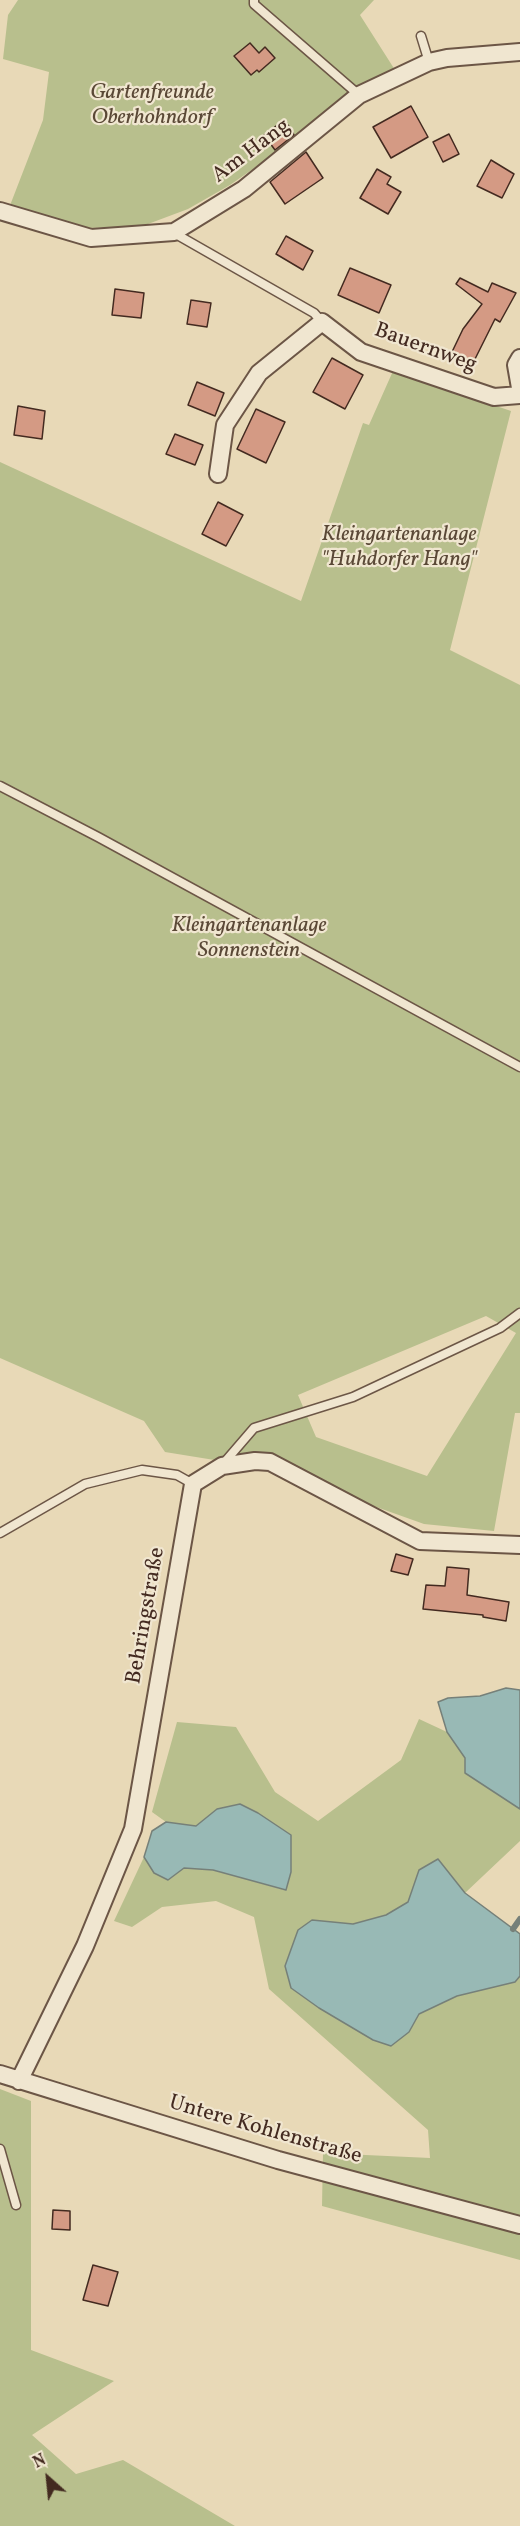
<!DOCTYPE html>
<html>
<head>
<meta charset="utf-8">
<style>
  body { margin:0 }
  #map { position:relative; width:520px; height:2526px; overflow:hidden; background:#e8d9b7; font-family:Vollkorn,serif }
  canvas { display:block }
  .north { position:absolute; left:18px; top:2448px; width:60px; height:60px; -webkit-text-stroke:4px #f0e6d0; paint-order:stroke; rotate:333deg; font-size:16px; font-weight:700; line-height:24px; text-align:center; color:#432a20 }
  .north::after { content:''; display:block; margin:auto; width:21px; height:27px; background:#432a20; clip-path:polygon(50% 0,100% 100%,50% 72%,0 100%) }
</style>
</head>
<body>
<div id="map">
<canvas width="520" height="2526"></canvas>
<div class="north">N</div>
</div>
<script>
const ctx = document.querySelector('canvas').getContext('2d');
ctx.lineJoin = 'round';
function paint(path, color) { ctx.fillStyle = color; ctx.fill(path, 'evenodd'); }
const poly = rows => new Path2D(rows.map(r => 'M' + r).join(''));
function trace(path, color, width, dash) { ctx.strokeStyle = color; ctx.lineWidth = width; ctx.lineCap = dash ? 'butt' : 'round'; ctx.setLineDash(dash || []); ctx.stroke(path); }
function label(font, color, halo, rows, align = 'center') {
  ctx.font = font + ' Vollkorn,serif'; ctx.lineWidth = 4.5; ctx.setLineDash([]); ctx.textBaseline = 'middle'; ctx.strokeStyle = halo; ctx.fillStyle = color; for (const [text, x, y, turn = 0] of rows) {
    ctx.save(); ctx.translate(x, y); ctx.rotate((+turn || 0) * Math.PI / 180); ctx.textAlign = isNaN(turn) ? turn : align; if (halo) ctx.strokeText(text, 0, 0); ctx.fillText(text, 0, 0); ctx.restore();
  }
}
paint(poly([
  [18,0,374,0,360,15,395,70,363,84,290,143,230,185,188,209,140,227,82,228,9,208,43,120,49,72,3,59,8,15],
  [393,371,511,411,450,650,520,685,520,1413,515,1413,494,1531,424,1524,270,1469,165,1452,144,1421,0,1358,0,462,301,601,363,423,369,425],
  [486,1316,516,1333,427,1476,316,1437,298,1395],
  [419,1719,447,1732,465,1758,497,1793,520,1809,520,1841,465,1893,438,1859,419,1870,408,1902,386,1915,353,1924,312,1920,285,1966,291,1988,319,2008,373,2040,391,2046,409,2032,419,2014,457,1996,515,1982,520,1976,520,2260,322,2206,323,2153,430,2158,428,2130,269,1989,254,1917,216,1901,162,1907,132,1927,114,1921,144,1857,154,1873,184,1868,213,1870,285,1890,217,1809,196,1826,166,1822,152,1812,177,1722,236,1727,275,1792,318,1821,401,1760],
  [0,2089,31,2101,31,2350,114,2381,32,2435,76,2474,123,2460,235,2526,0,2526]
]), '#b8bf8d');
const water = poly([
  [506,1688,520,1690,520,1809,465,1773,465,1758,447,1732,438,1702,448,1698,480,1696,506,1688],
  [240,1804,258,1813,291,1835,291,1872,286,1890,213,1870,184,1868,168,1880,154,1873,144,1857,152,1831,166,1822,196,1826,217,1809,240,1804],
  [438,1859,465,1893,520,1934,520,1976,515,1982,457,1996,419,2014,409,2032,391,2046,373,2040,319,2008,291,1988,285,1966,298,1930,312,1920,353,1924,386,1915,408,1902,419,1870,438,1859]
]);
paint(water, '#98b9b5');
trace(water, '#768079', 1.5);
trace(poly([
  [513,1929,520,1919]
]), '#768079', 6);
const building = poly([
  [250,43,259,53,265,47,275,58,259,72,257,70,251,75,234,56,250,43],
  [411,106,428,137,391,158,373,127,411,106],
  [288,125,294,135,275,150,264,135,276,126,280,131,288,125],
  [449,134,459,154,443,162,433,142,449,134],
  [306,152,323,178,285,204,270,182,306,152],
  [491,160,514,174,502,198,477,186,491,160],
  [377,169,391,177,387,184,401,192,388,214,360,198,377,169],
  [286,236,313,251,303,270,276,254,286,236],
  [350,268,391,285,379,313,338,295,350,268],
  [460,278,488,292,492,283,516,293,500,322,495,319,472,365,451,354,463,329,482,304,456,284,460,278],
  [115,289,144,293,141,318,112,315,115,289],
  [191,300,211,303,207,327,187,324,191,300],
  [332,358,363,375,345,409,313,392,332,358],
  [197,382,224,393,215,416,188,405,197,382],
  [18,406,45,411,42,439,14,435,18,406],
  [256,409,285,422,266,463,237,449,256,409],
  [175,434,203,445,195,465,166,454,175,434],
  [218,502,243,515,226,546,202,534,218,502],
  [396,1554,413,1559,408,1575,391,1571,396,1554],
  [447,1567,469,1569,467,1595,509,1602,506,1621,483,1617,483,1615,423,1609,426,1585,445,1586,447,1567],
  [53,2210,70,2211,70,2230,52,2229,53,2210],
  [93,2265,118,2272,108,2306,83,2300,93,2265]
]);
paint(building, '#d49a84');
trace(building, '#432a20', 1.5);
const service = poly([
  [254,0,254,4,359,95],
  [421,36,429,62],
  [174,233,314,313,322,322],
  [0,786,98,837,520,1067],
  [223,1464,254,1428,353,1397,500,1328,520,1313],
  [0,1533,85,1484,142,1470,177,1475,193,1484],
  [0,2149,16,2205]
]);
const minor = poly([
  [0,211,91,238,174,232,244,189,359,95,429,62,447,58,520,52],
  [520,358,516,365,520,388],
  [218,474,225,425,259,373,322,322,361,352,494,397,520,395],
  [0,2074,278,2160,520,2225],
  [19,2081,85,1946,133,1829,193,1484,222,1466,255,1461,270,1462,420,1541,520,1545]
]);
trace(service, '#6c5646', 11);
trace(minor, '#6c5646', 20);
trace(service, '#f0e6d0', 8);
trace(minor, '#f0e6d0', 16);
label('italic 22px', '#5a4836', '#f0e6d0', [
  ["Gartenfreunde",152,94],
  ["Oberhohndorf",152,119],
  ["Kleingartenanlage",399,536],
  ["\"Huhdorfer Hang\"",399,561],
  ["Kleingartenanlage",249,927],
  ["Sonnenstein",249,952]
]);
label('22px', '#432a20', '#f0e6d0', [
  ["Am Hang",252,152,-37],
  ["Bauernweg",425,349,20],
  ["Behringstraße",147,1616,-80],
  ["Untere Kohlenstraße",265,2131,16]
]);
</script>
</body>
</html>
